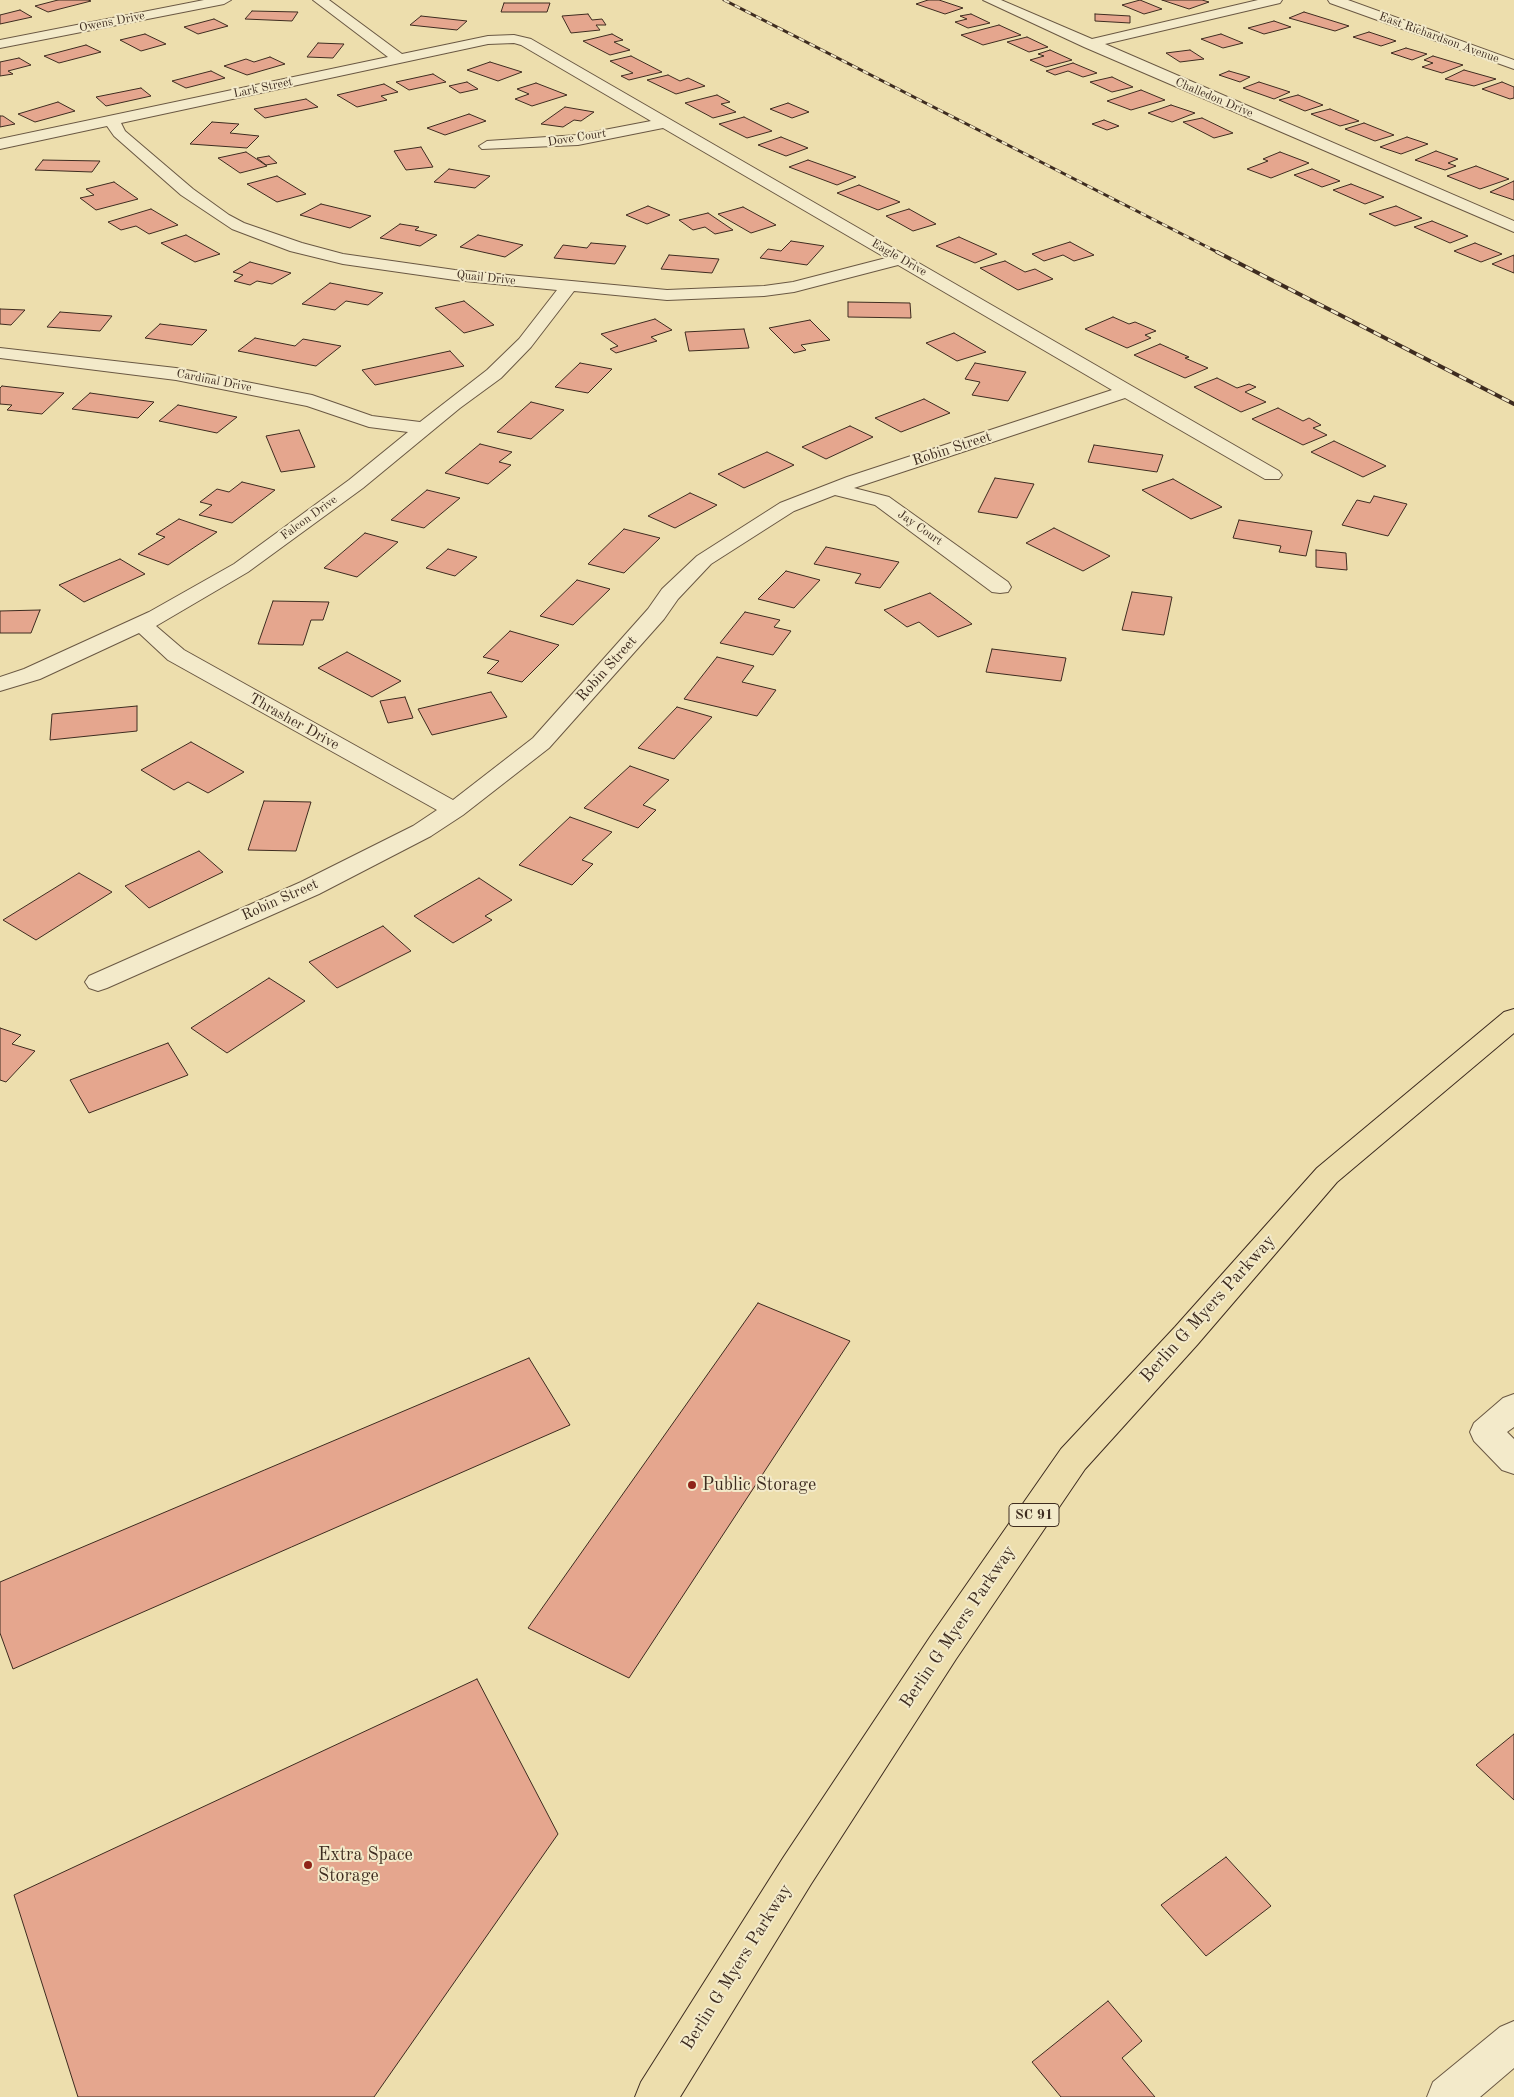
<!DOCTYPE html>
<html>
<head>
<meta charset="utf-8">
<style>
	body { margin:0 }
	canvas { display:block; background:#eddead }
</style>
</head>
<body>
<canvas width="1514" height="2097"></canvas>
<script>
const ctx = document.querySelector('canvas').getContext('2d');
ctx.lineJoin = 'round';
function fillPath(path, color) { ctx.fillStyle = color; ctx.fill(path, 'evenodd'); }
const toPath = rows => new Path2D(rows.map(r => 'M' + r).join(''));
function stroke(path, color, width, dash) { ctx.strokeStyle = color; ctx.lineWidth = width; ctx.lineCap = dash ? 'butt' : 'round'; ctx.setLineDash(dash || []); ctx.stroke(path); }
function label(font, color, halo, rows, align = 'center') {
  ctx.font = font + ' "Old Standard TT",serif'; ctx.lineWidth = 4; ctx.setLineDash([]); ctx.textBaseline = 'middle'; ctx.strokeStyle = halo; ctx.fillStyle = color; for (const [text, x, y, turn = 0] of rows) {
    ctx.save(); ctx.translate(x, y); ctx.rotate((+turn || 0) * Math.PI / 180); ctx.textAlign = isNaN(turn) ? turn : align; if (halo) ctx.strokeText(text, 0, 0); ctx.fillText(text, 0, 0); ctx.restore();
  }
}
const building = toPath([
	[58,0,88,0,91,1,48,12,35,6,58,0],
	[928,0,939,0,963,8,945,14,916,4,928,0],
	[1140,0,1162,9,1144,14,1122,5,1140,0],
	[1162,0,1202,0,1209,2,1189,9,1162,0],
	[504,3,550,3,547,12,501,12,504,3],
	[20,10,32,17,0,24,0,15,20,10],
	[252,11,298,12,292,21,245,19,252,11],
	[1304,12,1349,26,1335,31,1289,18,1304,12],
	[588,14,592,20,602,19,606,25,596,25,600,30,571,33,562,16,588,14],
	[971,14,990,23,968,28,955,22,967,19,960,16,971,14],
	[1095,14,1130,16,1130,23,1095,21,1095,14],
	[421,16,467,21,457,30,410,25,421,16],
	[214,19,228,26,198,34,184,27,214,19],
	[1274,21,1291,27,1264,34,1248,28,1274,21],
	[999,25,1021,35,983,45,961,35,999,25],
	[1369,32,1396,41,1381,46,1353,37,1369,32],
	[145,34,166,44,141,51,120,40,145,34],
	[612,34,623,40,614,42,630,50,610,55,583,41,612,34],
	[1221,34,1243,43,1223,48,1201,39,1221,34],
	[1027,37,1048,47,1029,52,1007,42,1027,37],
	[318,43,344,44,333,58,307,57,318,43],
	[86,45,101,52,59,63,44,56,86,45],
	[1406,48,1427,54,1412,60,1391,53,1406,48],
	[1050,50,1072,60,1046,67,1030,60,1044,56,1038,54,1050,50],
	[1190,50,1204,59,1180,62,1166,53,1190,50],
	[631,56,662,72,629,80,621,76,633,73,610,61,631,56],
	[1433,56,1463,65,1442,73,1422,67,1433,63,1424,60,1433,56],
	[270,57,285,64,247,75,224,66,246,59,254,62,270,57],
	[19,58,31,65,8,71,13,74,0,76,0,62,19,58],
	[490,62,522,72,498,81,467,70,490,62],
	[1073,63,1097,73,1083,77,1068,71,1055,75,1046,71,1073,63],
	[1464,70,1496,79,1474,86,1445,79,1464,70],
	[211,71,225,78,186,88,172,81,211,71],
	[1229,71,1250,77,1240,82,1219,75,1229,71],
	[433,74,446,82,409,90,396,82,433,74],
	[668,75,680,81,688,78,705,86,676,94,647,80,668,75],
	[1112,77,1133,87,1112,92,1090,82,1112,77],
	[467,82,478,89,460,93,449,86,467,82],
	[1259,82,1290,92,1274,99,1243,88,1259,82],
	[1502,82,1514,87,1514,98,1510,99,1482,89,1502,82],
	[536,83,567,95,532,106,515,99,529,94,517,89,536,83],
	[384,84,398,92,381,96,387,100,357,107,337,95,384,84],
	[141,88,151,96,106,106,96,97,141,88],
	[1141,90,1165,100,1131,110,1107,101,1141,90],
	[717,95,730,102,721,104,736,112,713,118,685,103,717,95],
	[1298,95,1323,105,1305,111,1279,100,1298,95],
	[306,99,318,107,265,118,254,109,306,99],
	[58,102,75,111,35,122,18,114,58,102],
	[788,103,809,112,792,118,770,109,788,103],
	[1171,105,1195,113,1172,122,1148,113,1171,105],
	[565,107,594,112,581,121,574,120,563,127,541,124,565,107],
	[1330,109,1359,121,1340,126,1311,114,1330,109],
	[469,114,486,121,445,135,427,128,469,114],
	[0,116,3,116,15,124,0,127,0,116],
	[744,117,772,131,747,138,719,124,744,117],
	[1202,118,1233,133,1214,138,1183,122,1202,118],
	[1104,120,1119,126,1107,130,1092,124,1104,120],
	[212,122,239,124,230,133,259,136,247,148,190,144,212,122],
	[1364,123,1394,135,1375,141,1345,129,1364,123],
	[781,137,808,148,786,156,758,145,781,137],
	[1407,137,1428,144,1401,154,1380,147,1407,137],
	[421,147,433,167,406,170,394,151,421,147],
	[1436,151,1458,159,1448,163,1456,166,1445,170,1415,160,1436,151],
	[246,152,267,166,240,173,218,158,246,152],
	[1280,152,1309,163,1271,178,1247,169,1268,161,1263,159,1280,152],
	[269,156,277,163,266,165,257,158,269,156],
	[43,160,100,161,92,172,35,170,43,160],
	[808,160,856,177,837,185,789,167,808,160],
	[1476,166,1509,179,1480,189,1447,176,1476,166],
	[449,169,490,176,475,188,434,182,449,169],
	[1312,169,1340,181,1322,187,1294,175,1312,169],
	[277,176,306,194,277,202,247,184,277,176],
	[1514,181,1514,200,1490,192,1514,181],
	[114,182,138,199,96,210,80,198,94,195,86,189,114,182],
	[1351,184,1384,197,1365,204,1333,190,1351,184],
	[859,185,900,202,878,210,837,193,859,185],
	[321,204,371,216,350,228,300,215,321,204],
	[648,206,670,215,647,224,626,215,648,206],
	[1396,206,1422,218,1395,226,1369,214,1396,206],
	[743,207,776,225,751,233,718,214,743,207],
	[151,209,178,225,149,234,136,226,121,230,108,222,151,209],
	[909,209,936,224,913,231,886,216,909,209],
	[708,213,733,230,715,234,705,227,693,230,679,220,708,213],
	[1432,221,1468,236,1450,243,1414,227,1432,221],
	[400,224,419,227,415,230,437,235,420,246,380,238,400,224],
	[186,235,220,254,195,262,161,243,186,235],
	[478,235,523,245,505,257,460,247,478,235],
	[959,237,997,254,975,263,936,246,959,237],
	[791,241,824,246,807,265,760,258,768,249,781,251,791,241],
	[1070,242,1094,255,1074,261,1063,255,1044,261,1032,254,1070,242],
	[591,243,626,246,615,264,554,258,563,245,587,248,591,243],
	[1475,243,1502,254,1481,262,1454,251,1475,243],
	[669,255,719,259,712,273,661,269,669,255],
	[1514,256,1514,273,1492,264,1514,255,1514,256],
	[1005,261,1025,272,1035,269,1053,279,1018,290,980,268,1005,261],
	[250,262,291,273,272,284,257,281,250,285,234,281,243,275,233,272,250,262],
	[330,283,383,293,368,305,346,301,335,310,302,304,330,283],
	[464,301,494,325,464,333,435,308,464,301],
	[848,302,910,303,911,318,848,317,848,302],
	[0,309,25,310,11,325,0,324,0,309],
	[60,312,112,316,100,331,47,327,60,312],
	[1113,317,1129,324,1135,322,1156,331,1145,335,1151,338,1127,348,1085,329,1113,317],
	[655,319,672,330,651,337,657,341,616,353,610,349,618,346,601,334,655,319],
	[810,320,830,340,801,345,806,350,794,353,769,328,810,320],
	[160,324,207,330,192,345,145,338,160,324],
	[744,329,749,348,689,351,685,332,744,329],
	[954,333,986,352,957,361,926,343,954,333],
	[255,338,295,346,303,339,341,346,316,366,238,351,255,338],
	[1160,344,1189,357,1185,358,1208,368,1185,378,1134,355,1160,344],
	[450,351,464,366,375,385,362,370,450,351],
	[580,363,612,369,588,393,555,387,580,363],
	[975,363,1026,372,1008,401,972,395,980,382,965,379,975,363],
	[1217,378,1237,388,1249,384,1256,387,1245,392,1266,402,1241,412,1194,387,1217,378],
	[2,386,64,393,42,414,7,410,12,405,0,404,0,388,2,386],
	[90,393,154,402,138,418,72,409,90,393],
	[924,399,950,413,901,432,875,418,924,399],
	[531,402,564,410,531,439,497,432,531,402],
	[178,405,237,417,217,433,159,421,178,405],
	[1278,408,1303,421,1309,418,1321,425,1313,428,1327,435,1303,445,1252,419,1278,408],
	[850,426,873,437,826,459,802,447,850,426],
	[299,430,315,467,281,472,266,436,299,430],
	[1334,441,1386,466,1363,477,1311,452,1334,441],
	[480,444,512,452,499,462,511,465,488,484,445,473,480,444],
	[1094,445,1163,455,1157,472,1088,462,1094,445],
	[767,452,794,465,744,488,718,474,767,452],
	[995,478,1034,484,1017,518,978,512,995,478],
	[1173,479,1222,507,1191,519,1142,490,1173,479],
	[242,482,275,490,232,523,199,515,212,505,200,502,217,489,229,492,242,482],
	[427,490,460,498,424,528,391,520,427,490],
	[690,493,717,505,675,528,648,516,690,493],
	[1374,496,1407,504,1388,536,1342,525,1357,500,1370,503,1374,496],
	[179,519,217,532,168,565,138,554,165,537,156,534,179,519],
	[1239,520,1312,531,1306,556,1279,552,1281,546,1233,538,1239,520],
	[1054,528,1110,556,1083,571,1026,543,1054,528],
	[624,529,660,538,624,573,588,564,624,529],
	[365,533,398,542,357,577,324,568,365,533],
	[826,547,899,562,880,588,855,583,861,574,814,564,826,547],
	[448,549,477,557,455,576,426,568,448,549],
	[1316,550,1346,553,1347,570,1316,567,1316,550],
	[120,559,145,574,84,602,59,585,120,559],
	[786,571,820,580,794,608,758,599,786,571],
	[577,580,610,589,573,625,540,616,577,580],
	[1132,592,1172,597,1164,635,1122,630,1132,592],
	[930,593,972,624,938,637,919,622,907,627,884,610,930,593],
	[273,601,329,602,323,620,311,620,303,645,258,644,273,601],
	[40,610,31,633,0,633,0,611,40,610],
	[745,612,780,620,774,627,791,631,773,655,720,643,745,612],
	[510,631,559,645,522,682,487,673,499,661,483,657,510,631],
	[992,649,1066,658,1061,681,986,672,992,649],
	[347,652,401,681,372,697,318,668,347,652],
	[717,657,754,666,742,682,776,690,757,716,684,699,717,657],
	[491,692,507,717,432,735,418,709,491,692],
	[405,697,413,718,388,723,380,701,405,697],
	[137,706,137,731,50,740,52,714,137,706],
	[677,707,712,717,674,759,638,748,677,707],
	[191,742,244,772,208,793,188,782,174,790,141,770,191,742],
	[630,766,669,780,643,805,656,810,638,828,584,808,630,766],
	[264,801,311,802,296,851,248,850,264,801],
	[570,817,612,832,582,860,593,864,572,885,519,865,570,817],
	[199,851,223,872,149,908,125,886,199,851],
	[79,873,112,892,36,940,3,920,79,873],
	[479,878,512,900,485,916,492,920,453,943,414,916,479,878],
	[383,926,411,951,337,988,309,962,383,926],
	[269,978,305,1001,227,1053,191,1028,269,978],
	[0,1028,21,1035,12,1044,35,1051,6,1082,0,1080,0,1028],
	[168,1043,188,1075,89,1113,70,1080,168,1043],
	[758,1303,850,1341,629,1678,528,1628,758,1303],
	[529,1358,570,1425,13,1669,0,1633,0,1582,529,1358],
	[477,1679,558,1834,374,2097,78,2097,14,1895,477,1679],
	[1514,1734,1514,1800,1476,1765,1514,1734],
	[1226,1857,1271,1906,1206,1956,1161,1905,1226,1857],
	[1108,2001,1142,2041,1122,2058,1155,2097,1061,2097,1032,2062,1108,2001]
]);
const minor = toPath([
	[204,0,231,0,224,4,0,48,0,40,204,0],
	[313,0,329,0,402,54,488,36,514,35,531,39,1279,471,1282,475,1279,479,1265,479,1125,398,854,488,889,497,1008,582,1011,587,1008,592,1000,593,992,592,875,505,835,495,794,511,711,564,678,599,664,619,549,748,463,815,431,836,319,894,107,988,98,991,89,988,85,982,89,976,301,882,413,826,437,810,168,660,139,633,40,679,0,691,0,677,24,669,149,612,234,564,349,480,408,432,369,427,307,406,176,380,0,358,0,348,176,368,312,395,372,416,420,422,487,370,519,339,557,290,455,280,343,264,290,251,232,229,181,195,114,136,107,126,0,149,0,139,388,57,313,0],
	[514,43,521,45,651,121,578,135,487,141,479,146,482,149,578,145,663,128,886,258,793,282,764,286,667,290,455,270,343,254,302,243,244,223,229,215,193,189,125,131,121,123,488,44,514,43],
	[898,265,1112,390,847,477,780,503,697,556,662,589,648,609,533,738,453,800,184,650,156,626,248,572,363,488,460,408,501,378,531,347,574,291,667,300,764,296,794,292,898,265],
	[983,0,1001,0,1092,39,1258,0,1282,0,1280,3,1105,44,1514,221,1514,232,1084,47,983,0],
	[1328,0,1348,0,1514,60,1514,69,1330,3,1328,0],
	[1514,1394,1514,1427,1507,1432,1514,1439,1514,1474,1502,1470,1474,1441,1470,1432,1474,1423,1503,1398,1514,1394],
	[1514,2021,1514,2068,1480,2097,1427,2097,1433,2082,1500,2027,1514,2021]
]);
const major = toPath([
	[1514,1009,1514,1033,1337,1182,1197,1345,1085,1469,956,1659,811,1884,680,2097,635,2097,641,2082,783,1858,930,1637,1061,1449,1175,1327,1317,1168,1504,1012,1514,1009]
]);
const railFar1 = toPath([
	[724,0,1219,253]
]);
const rail = toPath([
	[1217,252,1514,404]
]);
const markers = [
	[692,1485,5,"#8f2418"],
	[308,1865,5,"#8f2418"]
];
const farStreetnames = [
	["Owens Drive",112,22,-11],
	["East Richardson Avenue",1439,38,20],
	["Lark Street",263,88,-12],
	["Challedon Drive",1214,98,23],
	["Dove Court",577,138,-9],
	["Eagle Drive",899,258,30],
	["Quail Drive",486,278,6],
	["Cardinal Drive",214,381,11],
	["Falcon Drive",309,518,-36],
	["Jay Court",920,528,35]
];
const shields = [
	[1034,1515,50]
];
const shieldNames = [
	["SC 91",1034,1515]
];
const streetNames = [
	["Robin Street",952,449,-18],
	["Robin Street",607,669,-48],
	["Thrasher Drive",294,722,29],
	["Robin Street",280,900,-24]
];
const nearStreetnames = [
	["Berlin G Myers Parkway",1208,1309,-48],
	["Berlin G Myers Parkway",958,1627,-56],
	["Berlin G Myers Parkway",737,1967,-58]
];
const nearPoinames = [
	["Public Storage",702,1485],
	["Extra Space",318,1855],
	["Storage",318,1876]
];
fillPath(building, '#e5a68e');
stroke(building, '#3e2c20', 1);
stroke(minor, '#6a5843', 2);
stroke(major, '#3e2c20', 2);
fillPath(minor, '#f3eaca');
fillPath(major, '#eddead');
stroke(railFar1, '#3e2c20', 3);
stroke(rail, '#3e2c20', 4);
stroke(railFar1, '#f3eaca', 2, [6]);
stroke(rail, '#f3eaca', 2.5, [8]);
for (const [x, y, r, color] of markers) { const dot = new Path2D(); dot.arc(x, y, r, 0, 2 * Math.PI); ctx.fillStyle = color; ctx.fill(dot); stroke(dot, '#f3eaca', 2); }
label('12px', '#3e2c20', '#f3eaca', farStreetnames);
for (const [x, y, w] of shields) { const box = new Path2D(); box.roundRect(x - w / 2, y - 11.5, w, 23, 4); ctx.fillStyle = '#f3eaca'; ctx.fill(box); stroke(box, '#3e2c20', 1); }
label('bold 14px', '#3e2c20', null, shieldNames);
label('15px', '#3e2c20', '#f3eaca', streetNames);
label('18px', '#3e2c20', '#f3eaca', nearStreetnames);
label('18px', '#3e2c20', '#f3eaca', nearPoinames, 'left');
</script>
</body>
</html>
